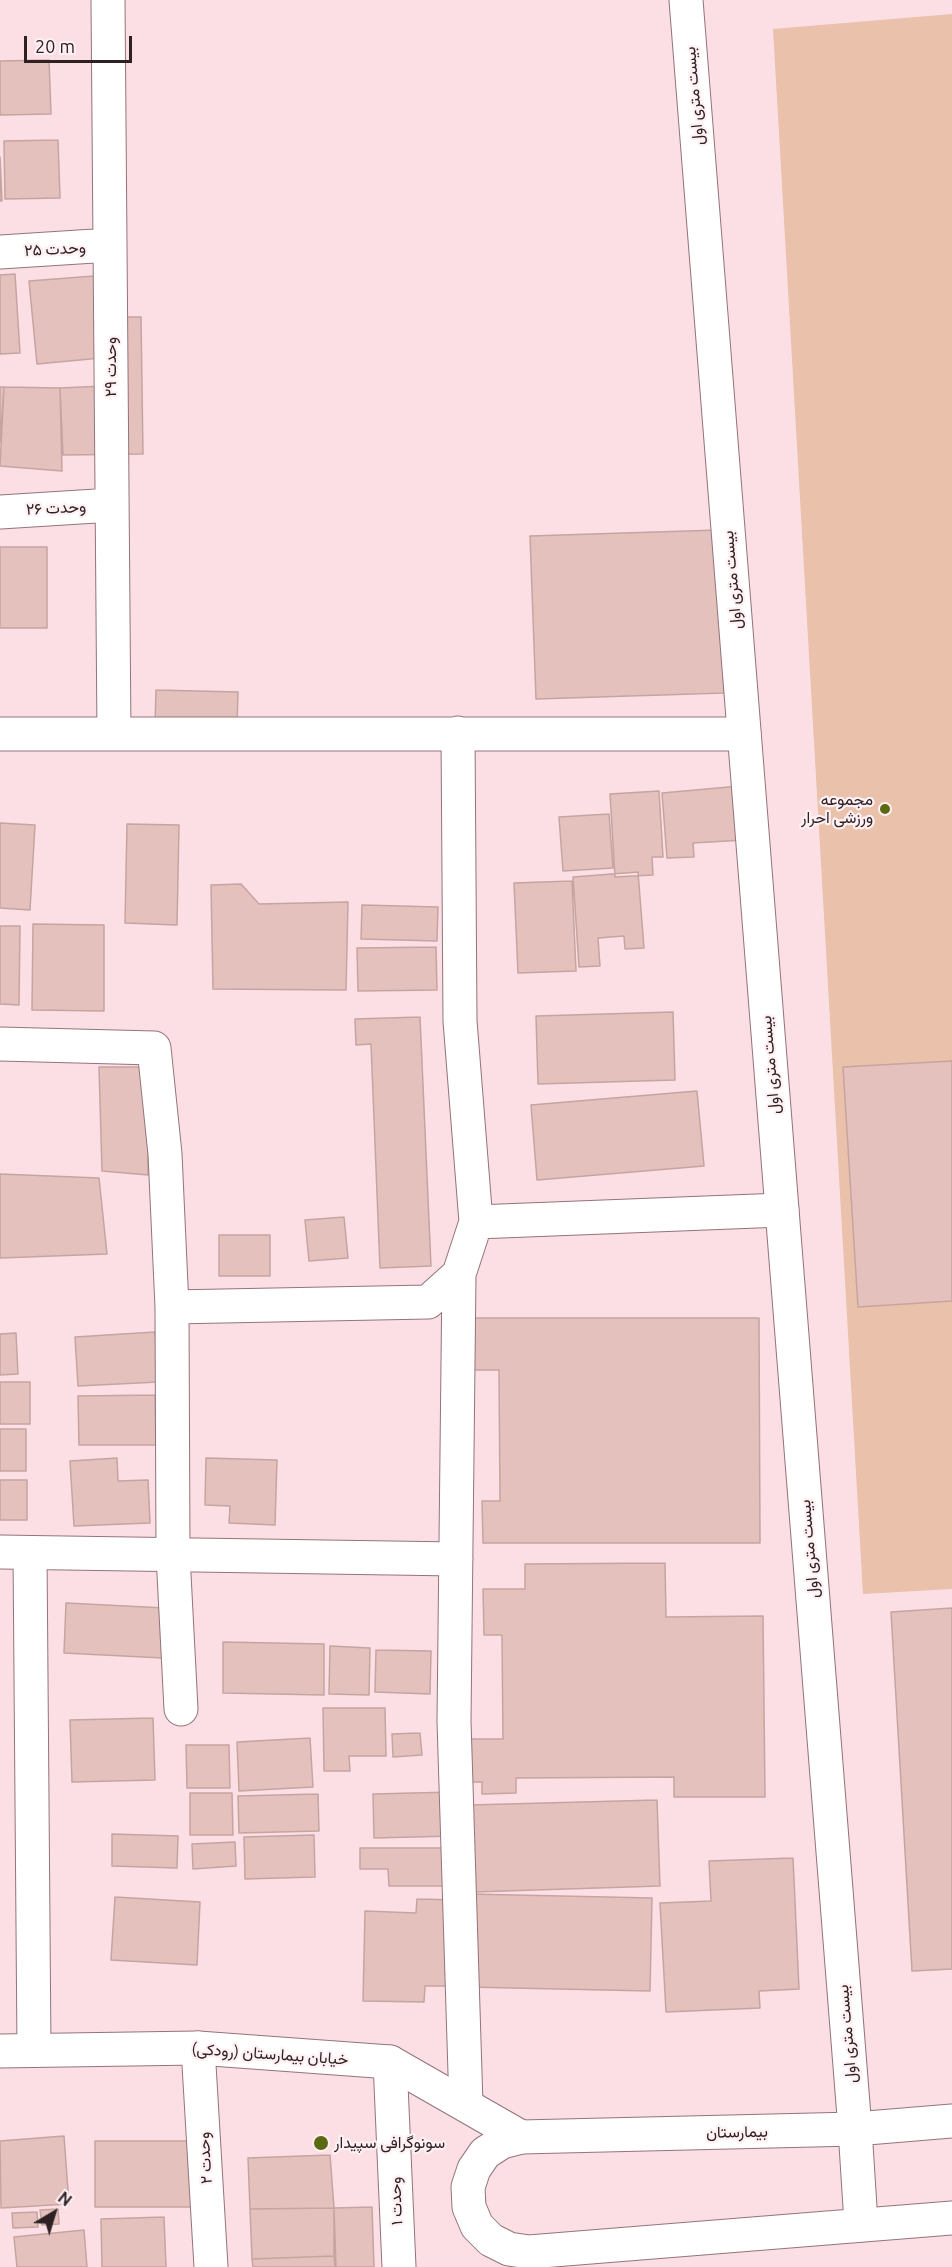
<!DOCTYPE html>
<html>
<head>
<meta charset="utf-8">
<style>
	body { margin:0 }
	#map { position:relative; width:952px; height:2267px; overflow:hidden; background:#fbdfe5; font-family:Ubuntu,sans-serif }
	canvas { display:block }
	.north { position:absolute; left:24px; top:2183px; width:60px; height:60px; -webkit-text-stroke:4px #fff0f3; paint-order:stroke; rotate:38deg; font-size:16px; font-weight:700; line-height:24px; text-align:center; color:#2e2124 }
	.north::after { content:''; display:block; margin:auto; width:21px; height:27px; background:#2e2124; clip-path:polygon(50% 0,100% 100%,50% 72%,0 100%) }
	.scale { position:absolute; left:24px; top:36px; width:108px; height:27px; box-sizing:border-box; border:3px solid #2e2124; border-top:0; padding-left:8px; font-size:18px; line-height:21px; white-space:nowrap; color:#2e2124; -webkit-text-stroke:4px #fff0f3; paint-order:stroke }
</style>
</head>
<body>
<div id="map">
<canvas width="952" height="2267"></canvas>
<div class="north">N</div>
<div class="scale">20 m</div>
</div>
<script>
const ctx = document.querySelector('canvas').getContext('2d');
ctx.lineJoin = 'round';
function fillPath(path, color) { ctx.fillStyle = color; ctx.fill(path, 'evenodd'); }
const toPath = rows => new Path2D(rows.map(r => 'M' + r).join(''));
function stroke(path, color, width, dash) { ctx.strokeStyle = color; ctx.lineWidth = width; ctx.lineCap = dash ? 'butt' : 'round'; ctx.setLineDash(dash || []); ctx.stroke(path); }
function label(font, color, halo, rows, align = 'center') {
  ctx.font = font + ' Ubuntu,Vazirmatn,sans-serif'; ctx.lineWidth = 4.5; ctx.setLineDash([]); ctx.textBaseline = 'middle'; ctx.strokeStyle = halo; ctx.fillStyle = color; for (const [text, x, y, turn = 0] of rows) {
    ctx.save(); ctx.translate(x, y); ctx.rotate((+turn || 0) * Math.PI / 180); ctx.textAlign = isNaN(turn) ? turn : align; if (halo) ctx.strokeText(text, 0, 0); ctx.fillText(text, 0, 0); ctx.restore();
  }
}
const green = toPath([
	[952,14,952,1589,863,1594,773,29]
]);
const building = toPath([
	[49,60,51,114,0,115,0,61,49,60],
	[58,140,60,198,5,199,4,141,58,140],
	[0,157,2,201,0,201,0,157],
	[15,274,20,353,0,354,0,275,15,274],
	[94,276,101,358,37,364,29,281,94,276],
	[118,317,141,317,143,454,63,455,60,388,104,386,118,317],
	[0,387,4,387,0,442,0,387],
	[4,387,60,388,62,471,0,466,4,387],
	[718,530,724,693,536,699,530,536,718,530],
	[0,547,47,547,47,628,0,628,0,547],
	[156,690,238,692,237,726,155,725,156,690],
	[740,786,744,840,693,843,694,857,667,858,662,793,740,786],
	[659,791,663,857,652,857,653,875,615,877,610,794,659,791],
	[609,814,613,868,563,871,559,817,609,814],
	[0,823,35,825,30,910,0,908,0,823],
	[127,824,179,825,177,925,125,923,127,824],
	[638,872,644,948,625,949,624,936,598,938,600,966,579,967,573,877,638,872],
	[572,881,576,971,518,973,514,883,572,881],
	[241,884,259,904,348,902,346,990,213,989,211,885,241,884],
	[362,905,438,907,437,941,361,939,362,905],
	[33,924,104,925,104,1011,32,1010,33,924],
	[0,926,20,926,19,1005,0,1004,0,926],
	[436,947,437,990,358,991,357,948,436,947],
	[673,1012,675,1080,538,1084,536,1016,673,1012],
	[420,1017,431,1266,380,1268,371,1044,356,1045,355,1019,420,1017],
	[952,1061,952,1301,858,1307,843,1067,952,1061],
	[99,1067,147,1067,148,1175,102,1171,99,1067],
	[697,1091,704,1166,537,1180,531,1105,697,1091],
	[0,1174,99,1178,107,1254,0,1258,0,1174],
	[344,1217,348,1258,309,1261,305,1220,344,1217],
	[219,1235,270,1235,270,1276,219,1276,219,1235],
	[469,1318,759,1318,760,1543,483,1543,482,1501,500,1501,499,1370,469,1370,469,1318],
	[155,1332,158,1382,78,1386,75,1337,155,1332],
	[16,1333,18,1374,0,1375,0,1334,16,1333],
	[0,1382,30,1382,30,1424,0,1424,0,1382],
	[155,1395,156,1445,79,1445,78,1396,155,1395],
	[0,1429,26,1429,26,1471,0,1471,0,1429],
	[117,1458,118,1481,148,1480,150,1523,74,1526,70,1461,117,1458],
	[206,1458,277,1460,275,1525,229,1523,230,1506,205,1505,206,1458],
	[0,1480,27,1480,27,1520,0,1520,0,1480],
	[665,1563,666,1617,763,1616,765,1797,674,1797,674,1777,516,1778,516,1793,482,1794,482,1782,467,1782,466,1739,503,1739,502,1635,484,1635,483,1589,525,1589,525,1564,665,1563],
	[66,1603,165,1608,163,1658,64,1653,66,1603],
	[952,1608,952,1969,912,1971,891,1612,952,1608],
	[223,1642,324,1644,324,1695,223,1693,223,1642],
	[330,1646,370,1648,369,1695,329,1694,330,1646],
	[376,1650,431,1651,430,1694,375,1692,376,1650],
	[323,1708,385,1708,386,1756,349,1756,350,1771,324,1771,323,1708],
	[153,1718,155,1780,72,1782,70,1720,153,1718],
	[420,1733,422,1755,393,1757,392,1734,420,1733],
	[310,1738,313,1787,239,1791,237,1742,310,1738],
	[186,1745,229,1745,230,1788,187,1788,186,1745],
	[454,1792,455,1836,374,1838,373,1794,454,1792],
	[190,1793,232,1793,233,1835,190,1835,190,1793],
	[318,1794,319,1831,239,1833,238,1796,318,1794],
	[657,1800,660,1886,473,1892,470,1805,657,1800],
	[112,1834,178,1836,177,1868,112,1866,112,1834],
	[314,1835,315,1877,245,1879,244,1837,314,1835],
	[235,1842,236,1866,193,1869,192,1844,235,1842],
	[360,1848,450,1848,450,1886,389,1886,388,1869,360,1869,360,1848],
	[793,1858,799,1989,759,1991,760,2008,666,2012,660,1903,711,1901,709,1861,793,1858],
	[469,1894,652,1898,650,1991,467,1987,469,1894],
	[115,1897,200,1902,197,1965,111,1960,115,1897],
	[417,1899,458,1900,456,1986,425,1986,424,2002,363,2001,365,1911,416,1913,417,1899],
	[64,2136,69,2204,1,2208,0,2141,64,2136],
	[95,2141,191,2141,191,2207,95,2207,95,2141],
	[330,2155,334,2208,250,2209,248,2158,330,2155],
	[372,2207,374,2267,336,2267,334,2208,372,2207],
	[334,2208,334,2256,252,2259,250,2209,334,2208],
	[58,2209,59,2224,42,2225,40,2210,58,2209],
	[37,2212,38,2227,13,2228,12,2213,37,2212],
	[164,2217,166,2267,102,2267,101,2219,164,2217],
	[84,2230,87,2267,17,2267,14,2237,84,2230],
	[334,2256,335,2267,253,2267,252,2259,334,2256]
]);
const minor = toPath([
	[108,0,114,734],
	[0,252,110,245],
	[0,512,112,505],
	[0,734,744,734],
	[0,1044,154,1048,165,1154,172,1307,428,1302,459,1274,476,1222,460,1021,458,733],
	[476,1222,782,1210],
	[459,1274,454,1721,466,2105],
	[172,1307,173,1555,181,1709],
	[0,1552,456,1559],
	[30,1553,34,2050],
	[198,2048,211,2267],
	[390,2062,399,2267]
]);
const tertiary = toPath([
	[686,0,855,2129],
	[0,2051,198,2048,390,2062,521,2137]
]);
const secondary = toPath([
	[952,2121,855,2129,521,2137,502,2142,485,2153,474,2169,468,2187,469,2207,477,2226,491,2240,509,2249,529,2252,952,2218],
	[855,2129,861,2223]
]);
const markers = [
	[885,809,6,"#5b6912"],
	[321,2143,8,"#5b6912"]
];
const streetNames = [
	["بیست متری اول",694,96,-95],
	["وحدت ۲۵",55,249,-3],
	["وحدت ۲۹",111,367,-90],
	["وحدت ۲۶",56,508,-3],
	["بیست متری اول",732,580,-95],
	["بیست متری اول",770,1065,-95],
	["بیست متری اول",809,1549,-95],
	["بیست متری اول",847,2034,-95],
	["خیابان بیمارستان (رودکی)",270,2054,4],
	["بیمارستان",737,2132,-1],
	["وحدت ۲",205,2158,-93],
	["وحدت ۱",396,2201,-92]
];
const poiNames = [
	["مجموعه",873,800],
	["ورزشی احرار",873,818],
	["سونوگرافی سپیدار",334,2143,"left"]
];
fillPath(green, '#eac1ab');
fillPath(building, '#e4c1bd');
stroke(building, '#c6a4a0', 1.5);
stroke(minor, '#93747b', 35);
stroke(tertiary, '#93747b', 35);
stroke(secondary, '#93747b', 35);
stroke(minor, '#fff', 33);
stroke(tertiary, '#fff', 33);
stroke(secondary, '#fff', 33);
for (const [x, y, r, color] of markers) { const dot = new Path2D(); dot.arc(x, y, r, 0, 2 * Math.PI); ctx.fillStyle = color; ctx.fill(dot); stroke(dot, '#fff0f3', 2); }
label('16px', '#2e2124', '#fff0f3', streetNames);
label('16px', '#2e2124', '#fff0f3', poiNames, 'right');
</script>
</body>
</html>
